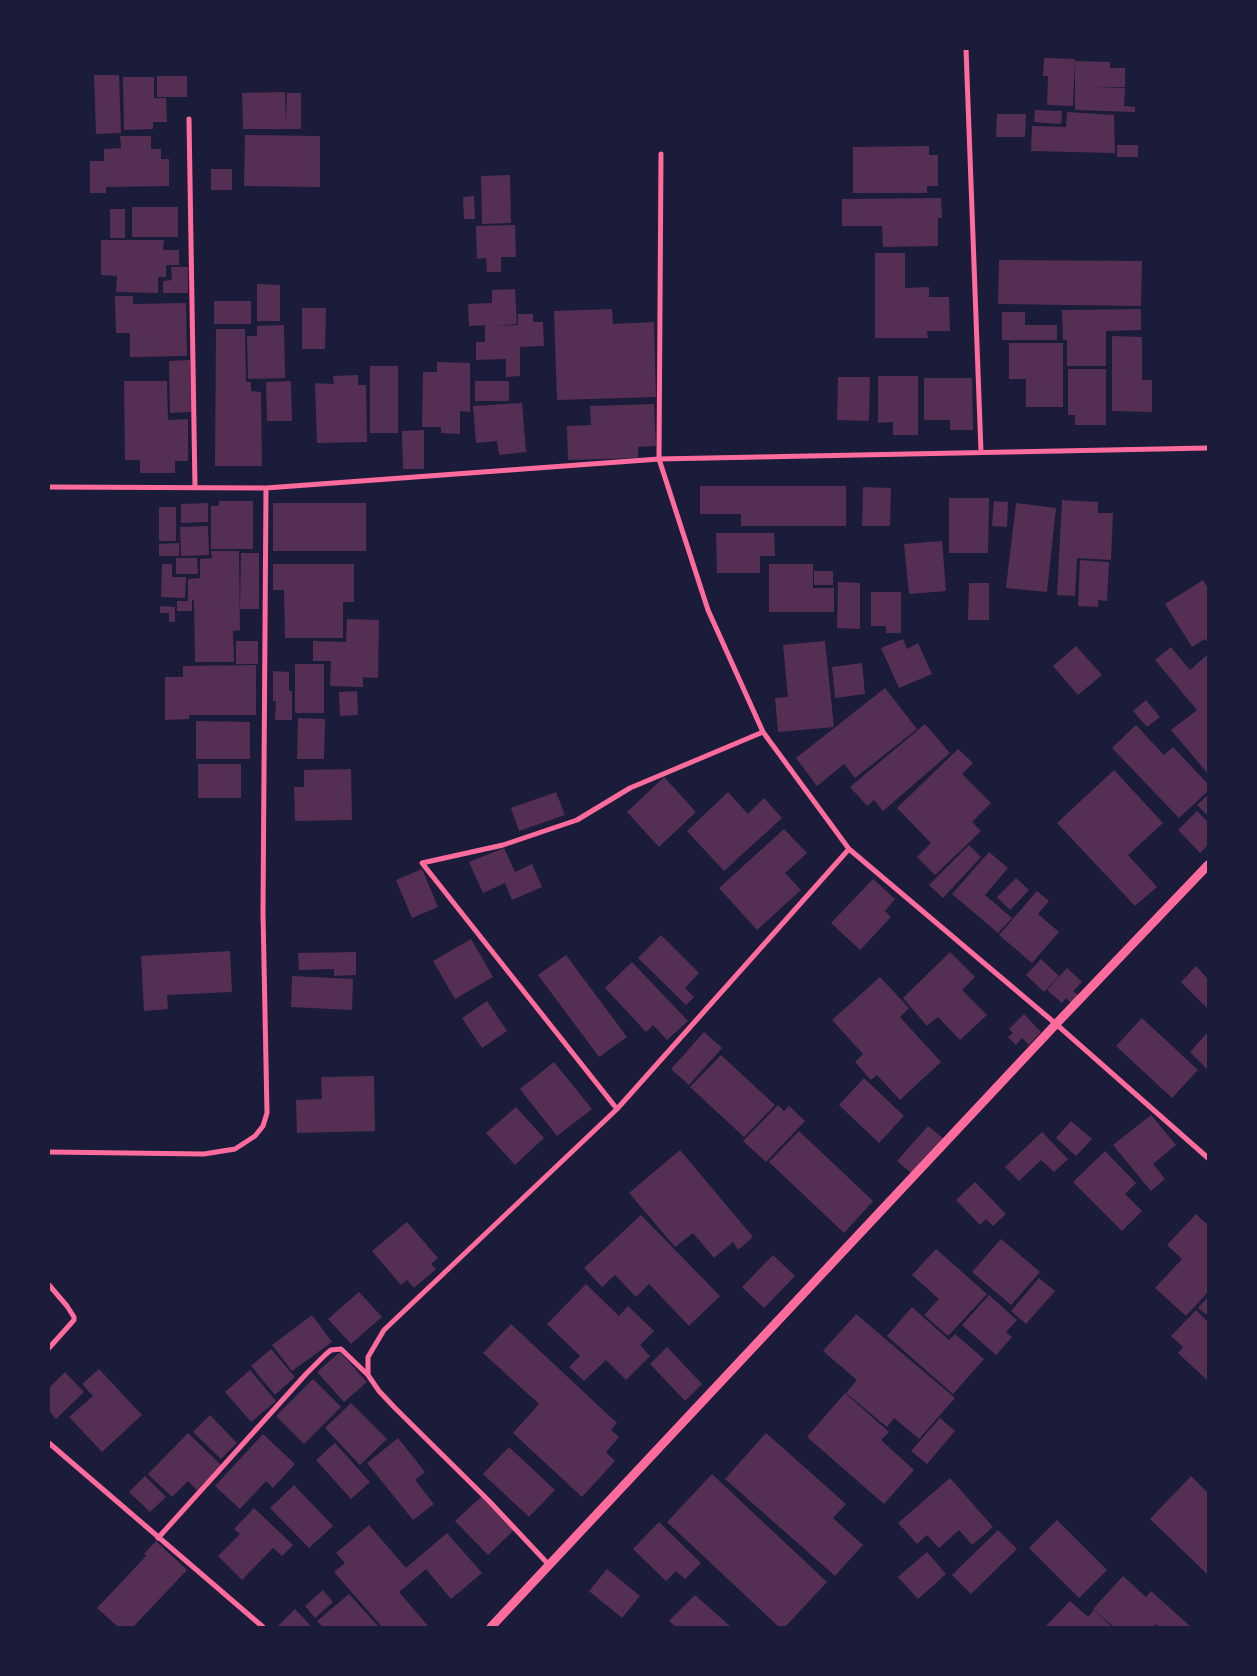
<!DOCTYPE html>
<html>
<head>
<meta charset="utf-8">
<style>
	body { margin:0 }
	#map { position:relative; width:1257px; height:1676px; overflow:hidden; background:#1b1b3a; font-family:Lato,sans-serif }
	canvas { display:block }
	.frame { position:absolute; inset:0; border:50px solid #1b1b3a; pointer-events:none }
</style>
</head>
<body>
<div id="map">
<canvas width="1257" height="1676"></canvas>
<div class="frame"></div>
</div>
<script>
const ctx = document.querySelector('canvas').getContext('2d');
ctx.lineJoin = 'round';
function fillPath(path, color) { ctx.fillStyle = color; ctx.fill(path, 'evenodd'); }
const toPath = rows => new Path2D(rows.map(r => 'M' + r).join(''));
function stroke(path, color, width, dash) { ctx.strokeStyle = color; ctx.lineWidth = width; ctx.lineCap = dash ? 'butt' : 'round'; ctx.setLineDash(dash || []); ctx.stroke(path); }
const building = toPath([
	[1044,58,1075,59,1073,106,1047,105,1048,76,1043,76],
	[1075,61,1110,62,1110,68,1125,68,1125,87,1095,87,1125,88,1124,106,1135,107,1135,112,1075,110],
	[94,75,119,75,121,133,96,134],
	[157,76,187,76,187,97,157,97],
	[123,77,154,77,154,98,166,98,167,122,153,122,153,129,124,130],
	[285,92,286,124,287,93,301,93,301,129,243,129,242,93],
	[1035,110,1062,111,1061,124,1034,122],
	[1067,112,1114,115,1115,153,1031,151,1032,126,1066,127],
	[997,114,1026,114,1025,137,996,137],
	[245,135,320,136,320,187,244,186],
	[120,136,151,136,151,149,161,149,161,159,169,159,169,186,106,187,106,193,90,193,90,161,104,161,104,149,121,148],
	[1117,145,1138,145,1138,157,1117,157],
	[929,146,929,155,938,155,938,186,927,186,927,193,853,193,853,147],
	[211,169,232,169,232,190,211,190],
	[510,175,511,223,482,224,481,176],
	[474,196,475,219,464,219,463,197],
	[941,198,942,218,938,218,938,246,883,247,882,226,842,226,842,199],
	[132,207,178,207,178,237,132,237],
	[110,209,125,209,125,238,110,238],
	[515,225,516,257,501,257,501,272,487,272,486,258,477,259,476,226],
	[101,240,164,240,163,250,179,250,179,265,166,265,166,277,158,277,158,293,116,292,117,276,101,275],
	[875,253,905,253,905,288,929,287,929,297,949,297,950,331,927,331,928,338,875,338],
	[999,260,1142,261,1141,306,998,304],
	[171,267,188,267,188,293,163,293,163,281,172,280],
	[257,284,280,285,280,321,257,321],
	[515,289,517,324,495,326,518,325,518,314,533,314,533,322,543,322,544,346,520,347,520,376,506,377,506,359,476,360,476,342,485,342,485,325,469,326,468,304,492,303,492,290],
	[115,296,133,296,133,304,186,303,187,356,130,357,130,333,116,333],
	[214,301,251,301,251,324,214,324],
	[302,308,326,308,325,349,302,349],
	[612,309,613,324,654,322,656,397,557,400,554,311],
	[1141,309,1141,330,1106,331,1106,366,1067,366,1067,340,1063,340,1062,310],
	[1002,312,1025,312,1025,325,1057,325,1057,340,1002,340],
	[284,325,285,378,248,379,247,336,257,336,257,326],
	[216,329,245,329,246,382,251,382,251,391,261,392,262,466,215,466],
	[1112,336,1142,337,1142,380,1152,380,1152,412,1112,411],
	[1009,343,1063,343,1063,407,1026,407,1026,379,1009,379],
	[190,360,191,412,170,413,169,361],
	[437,362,470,363,470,412,460,411,460,434,441,433,441,427,422,427,423,372,437,372],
	[370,366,398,366,398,433,370,433],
	[1068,369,1106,369,1106,425,1075,425,1075,415,1068,415],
	[358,375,358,385,366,385,367,442,317,443,315,383,334,384,333,376],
	[878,376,918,376,918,435,893,435,893,422,878,423],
	[838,377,870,377,869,421,837,420],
	[924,378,972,378,973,430,950,430,950,420,924,420],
	[124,381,167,381,168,420,188,419,188,461,175,461,175,473,140,473,140,460,125,460],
	[291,381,292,421,267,421,266,382],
	[475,381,509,381,509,401,475,401],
	[522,403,526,452,499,455,497,441,476,443,473,406],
	[654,404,656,446,638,447,638,458,568,460,567,426,591,425,590,406],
	[424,430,424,469,403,469,402,431],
	[700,486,846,486,846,526,741,526,741,514,700,514],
	[863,487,891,488,890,526,862,526],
	[949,498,989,498,988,553,949,553],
	[1062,500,1098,502,1098,513,1113,513,1111,560,1077,558,1075,596,1057,595],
	[219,501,253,501,253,549,211,549,211,506,219,506],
	[994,501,1008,502,1007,527,992,526],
	[208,503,208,522,181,523,181,504],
	[273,503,366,503,366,551,273,551],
	[1016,503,1056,508,1047,592,1006,588],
	[159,507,176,507,176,541,159,541],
	[208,526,209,555,181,556,180,527],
	[716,533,774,533,775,556,760,556,760,573,717,573],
	[942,541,946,591,909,594,904,544],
	[179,543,179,556,159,556,159,544],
	[211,551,239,551,240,630,233,631,234,662,195,662,194,600,192,600,192,611,177,611,177,601,188,601,188,579,200,578,200,559,212,558],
	[241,553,259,553,259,609,240,609],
	[176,558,197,558,198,574,176,574],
	[1080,560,1109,562,1107,601,1098,600,1098,607,1078,606],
	[162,564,172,564,172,577,186,577,185,598,161,597],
	[273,564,354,564,354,602,343,602,343,638,285,638,284,590,273,590],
	[769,564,813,564,813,588,834,588,834,612,769,612],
	[814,571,833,571,833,585,814,585],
	[1203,580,1208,588,1208,643,1205,639,1192,647,1165,604],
	[838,582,860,583,860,629,837,628],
	[969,583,989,583,989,620,968,620],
	[871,592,901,592,901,633,886,633,886,626,871,626],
	[160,606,175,607,175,622,169,622,169,613,160,613],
	[347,619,379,620,378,678,363,677,363,687,330,686,331,661,313,661,313,641,346,642],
	[903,639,907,649,918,643,932,674,899,688,881,648],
	[236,641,258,641,258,664,236,664],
	[825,641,834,727,778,732,775,698,788,697,783,645],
	[1076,646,1102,675,1078,695,1053,666],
	[1171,647,1190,670,1208,654,1208,774,1171,730,1197,710,1155,660],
	[862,663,865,694,835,698,832,667],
	[295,664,324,664,324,713,295,713],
	[256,665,256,715,189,715,189,719,165,720,165,677,183,677,183,666],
	[273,671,289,672,289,691,292,691,292,720,275,720,276,701,273,701],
	[885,688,917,729,855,778,844,764,817,786,796,758],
	[357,691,358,715,340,716,339,692],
	[1146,700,1160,717,1147,727,1133,711],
	[298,718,325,719,324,759,297,759],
	[196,721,250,722,250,759,196,759],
	[925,724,950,753,883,811,874,800,867,806,850,787],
	[1136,725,1164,755,1173,747,1208,784,1208,791,1179,818,1112,748],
	[958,749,973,763,962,774,991,803,972,822,981,831,935,875,917,857,931,843,897,808],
	[198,764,241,764,241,798,198,798],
	[351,769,352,820,295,821,294,787,304,787,304,770],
	[1114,770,1163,823,1128,855,1157,887,1135,906,1057,823],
	[664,777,696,812,659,847,627,812],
	[556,792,565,815,519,831,511,808],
	[728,792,748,814,764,798,782,818,724,871,687,831],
	[1208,795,1208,816,1197,805],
	[1197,811,1208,822,1208,845,1200,853,1178,830],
	[784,829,807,853,785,873,801,890,757,930,719,888],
	[969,845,981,857,943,898,929,885],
	[504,848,515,872,532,864,542,887,512,900,505,883,483,893,469,862],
	[989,852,1008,868,985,895,1012,918,998,933,952,894],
	[422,869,438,907,412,918,396,880],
	[1016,878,1029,890,1010,910,997,897],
	[873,879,895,899,885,911,891,917,860,950,831,923],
	[1037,891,1049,901,1038,914,1059,932,1032,963,999,935],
	[661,935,699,973,685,988,694,997,686,1005,638,958],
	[471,939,493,977,455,999,433,961],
	[230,951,232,992,167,995,168,1009,144,1011,141,956],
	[356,952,356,975,334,976,334,969,299,970,298,953],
	[950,952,975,977,962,990,987,1015,960,1040,938,1017,927,1026,903,998],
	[566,955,627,1037,599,1057,538,975],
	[1041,959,1059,976,1044,992,1026,975],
	[632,962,688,1021,667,1040,653,1025,646,1032,605,988],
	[1196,966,1208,979,1208,1009,1181,982],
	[1067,968,1082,982,1073,991,1078,995,1071,1003,1066,998,1062,1003,1047,990],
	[292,976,353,979,352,1010,291,1007],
	[880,977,909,1008,900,1017,941,1062,900,1100,877,1075,871,1080,855,1062,863,1054,832,1020],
	[487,1001,507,1031,482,1048,462,1018],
	[1024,1014,1041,1032,1029,1045,1022,1038,1016,1045,1008,1037,1013,1033,1009,1029],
	[1142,1018,1198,1070,1172,1098,1116,1046],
	[704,1032,722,1048,689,1085,671,1069],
	[1208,1032,1208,1070,1190,1052],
	[721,1055,775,1105,744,1137,690,1087],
	[554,1062,592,1109,557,1136,520,1089],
	[374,1076,375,1131,297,1133,296,1100,322,1099,321,1077],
	[864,1078,904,1116,879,1143,839,1105],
	[778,1105,784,1111,789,1106,805,1121,766,1162,743,1141],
	[516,1107,544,1138,515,1165,486,1133],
	[1151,1115,1176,1145,1153,1164,1165,1179,1151,1191,1113,1145],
	[1071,1121,1092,1139,1076,1156,1056,1138],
	[928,1126,943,1138,911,1173,897,1161],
	[799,1131,873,1201,844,1233,769,1162],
	[1042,1132,1068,1159,1054,1172,1041,1160,1019,1181,1005,1167],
	[680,1150,753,1237,738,1250,733,1242,714,1258,693,1233,675,1247,629,1193],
	[1105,1151,1136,1183,1125,1194,1142,1211,1122,1231,1073,1182],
	[975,1182,1006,1214,993,1226,986,1219,980,1225,956,1200],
	[1196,1214,1208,1225,1208,1292,1186,1316,1155,1288,1182,1259,1167,1245],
	[641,1215,720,1296,689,1326,649,1284,636,1297,615,1275,602,1287,584,1268],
	[407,1222,438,1258,431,1264,436,1269,414,1288,407,1280,401,1285,372,1251],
	[1001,1239,1040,1272,1011,1305,972,1272],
	[936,1249,987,1294,948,1336,924,1315,939,1299,912,1275],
	[773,1255,795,1276,764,1308,742,1287],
	[1039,1278,1055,1291,1026,1324,1011,1311],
	[586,1284,619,1316,628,1306,654,1331,640,1345,650,1356,626,1380,606,1360,584,1381,569,1367,580,1356,547,1324],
	[359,1292,382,1317,351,1344,328,1319],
	[989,1295,1017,1320,1006,1332,1012,1337,996,1355,962,1325],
	[1208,1297,1208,1316,1198,1308],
	[912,1307,949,1340,955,1334,984,1359,953,1394,887,1336],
	[1196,1310,1208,1322,1208,1381,1178,1353,1183,1347,1171,1336],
	[856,1314,955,1398,919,1439,894,1418,887,1427,846,1393,857,1380,823,1351],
	[312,1315,332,1342,292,1371,272,1345],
	[511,1324,617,1423,611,1430,619,1437,606,1452,615,1461,582,1497,513,1433,539,1404,483,1353],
	[667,1347,702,1384,685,1401,650,1364],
	[271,1349,295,1377,275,1395,251,1366],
	[340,1352,367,1382,344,1402,317,1372],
	[99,1369,142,1415,102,1452,69,1417,93,1396,82,1384],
	[250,1370,276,1401,251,1422,225,1392],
	[65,1372,84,1392,56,1419,49,1411,49,1388],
	[313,1379,341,1407,304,1444,276,1416],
	[845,1393,889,1432,881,1440,914,1470,884,1504,807,1437],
	[351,1403,387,1439,360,1465,325,1428],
	[210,1415,237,1443,221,1459,193,1432],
	[940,1418,955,1431,927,1464,911,1451],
	[188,1433,221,1465,197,1490,188,1481,172,1497,148,1474],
	[766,1433,846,1504,833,1518,863,1545,835,1576,725,1479],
	[263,1434,295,1464,273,1488,266,1481,240,1509,215,1486],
	[398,1438,425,1472,415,1480,434,1504,413,1520,367,1463],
	[335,1443,370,1482,351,1499,316,1460],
	[509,1447,555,1490,529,1517,483,1474],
	[712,1474,827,1582,785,1627,779,1627,667,1522],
	[145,1476,166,1497,150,1512,129,1492],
	[1191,1476,1208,1493,1207,1574,1150,1519],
	[950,1478,993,1527,972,1545,959,1530,939,1548,927,1535,917,1544,898,1523],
	[294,1485,333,1526,309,1548,270,1508],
	[482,1496,514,1530,488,1555,455,1521],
	[254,1508,293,1545,282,1556,273,1548,242,1580,218,1556,240,1534,234,1529],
	[1057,1520,1107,1570,1079,1598,1029,1548],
	[659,1522,701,1563,685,1579,676,1571,666,1581,633,1549],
	[369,1525,406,1568,447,1533,482,1573,451,1599,426,1569,399,1592,429,1627,382,1627,334,1572,345,1563,336,1553],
	[998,1530,1017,1549,971,1594,952,1575],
	[156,1541,187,1570,133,1627,118,1627,97,1608,146,1556,144,1554],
	[927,1552,946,1574,918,1599,898,1577],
	[607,1569,640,1596,622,1618,589,1591],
	[1123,1576,1146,1597,1151,1591,1191,1627,1159,1627,1156,1624,1153,1627,1114,1627,1093,1609],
	[323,1590,333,1602,315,1618,305,1606],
	[349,1594,379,1627,323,1627,317,1621],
	[695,1595,731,1627,676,1627,669,1621],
	[1070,1601,1088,1617,1094,1610,1112,1627,1045,1627],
	[295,1609,311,1626,309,1627,277,1627]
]);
const minor = toPath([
	[966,49,981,452],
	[189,119,195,488],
	[661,154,659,459,708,610,763,732,849,849,1056,1024,1208,1158],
	[49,487,266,488,659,459,1208,448],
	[617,1109,422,863,503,845,577,820,630,788,763,732],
	[49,1152,204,1154,235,1149,255,1136,263,1126,267,1113,263,913,266,488],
	[49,1285,67,1306,74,1317,74,1320,49,1348],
	[49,1443,263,1627],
	[158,1538,306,1374,325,1355,331,1350,341,1349,368,1375],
	[550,1566,489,1501,395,1408,379,1391,368,1375,368,1357,384,1330,617,1109,849,849]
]);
const tertiary = toPath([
	[491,1627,1056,1024,1208,865]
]);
fillPath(building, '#542f53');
stroke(minor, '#ff6b9d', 5);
stroke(tertiary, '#ff6b9d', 9);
</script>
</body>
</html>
